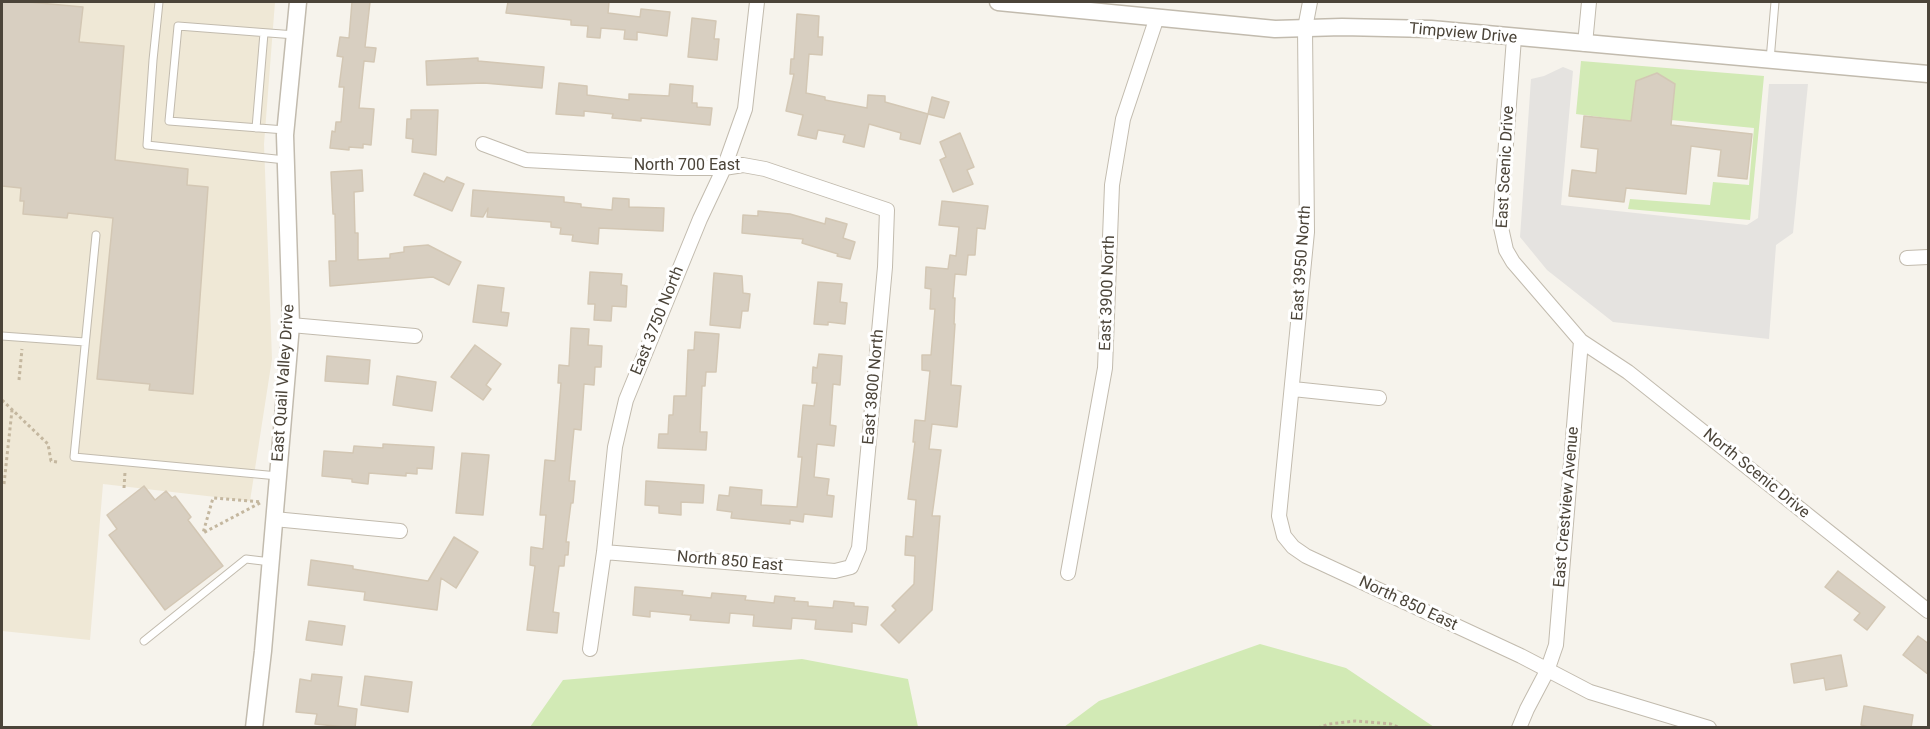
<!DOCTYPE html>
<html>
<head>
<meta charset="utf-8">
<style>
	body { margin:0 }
	#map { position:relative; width:1930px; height:729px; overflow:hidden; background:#f6f3ec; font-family:Roboto,sans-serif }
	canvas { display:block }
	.frame { position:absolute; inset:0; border:3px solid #4b4439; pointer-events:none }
</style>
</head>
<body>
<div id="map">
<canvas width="1930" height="729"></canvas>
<div class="frame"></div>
</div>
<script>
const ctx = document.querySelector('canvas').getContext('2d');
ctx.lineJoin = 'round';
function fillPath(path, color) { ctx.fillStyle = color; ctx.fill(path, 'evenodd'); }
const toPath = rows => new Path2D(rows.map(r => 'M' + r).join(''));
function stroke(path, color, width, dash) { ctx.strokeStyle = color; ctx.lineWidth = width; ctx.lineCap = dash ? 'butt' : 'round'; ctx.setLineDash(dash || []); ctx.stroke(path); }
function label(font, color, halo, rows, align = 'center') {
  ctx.font = font + ' Roboto,sans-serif'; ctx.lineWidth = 6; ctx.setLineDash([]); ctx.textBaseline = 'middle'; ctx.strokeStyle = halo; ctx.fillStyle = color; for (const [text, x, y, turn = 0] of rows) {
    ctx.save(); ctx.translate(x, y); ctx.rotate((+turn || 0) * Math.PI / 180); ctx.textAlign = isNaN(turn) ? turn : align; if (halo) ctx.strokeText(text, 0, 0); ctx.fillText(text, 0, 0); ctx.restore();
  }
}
const education = toPath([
	[2,2,275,2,264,144,272,359,250,501,103,484,90,640,2,631]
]);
const green = toPath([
	[1581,61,1764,76,1750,220,1628,209,1630,199,1710,205,1713,182,1749,185,1754,128,1671,120,1675,85,1657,73,1636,81,1631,121,1576,114],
	[1260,644,1346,668,1434,727,1064,727,1099,701],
	[802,659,908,679,918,727,530,727,563,680]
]);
const parking = toPath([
	[1563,67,1573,71,1561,205,1747,225,1758,218,1769,84,1808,84,1793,233,1776,245,1769,339,1613,322,1547,270,1520,237,1531,79,1544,76]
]);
const building = toPath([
	[2,2,28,2,83,7,79,42,124,46,115,160,188,169,187,185,208,187,193,394,149,390,150,384,97,379,113,218,68,213,67,218,23,214,24,201,20,201,21,188,2,186,2,2],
	[352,2,370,2,365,47,376,48,374,62,364,61,359,108,374,109,371,145,363,144,363,148,349,147,349,150,330,148,332,131,335,132,336,122,341,122,344,87,339,87,343,57,337,56,340,37,349,38,352,2],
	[508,2,609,2,608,13,640,17,641,9,670,12,667,36,637,32,637,40,624,39,625,30,601,28,600,38,587,37,588,26,571,25,571,20,506,13,508,2],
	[797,14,819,16,818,37,823,37,822,55,809,54,806,93,825,97,825,100,867,108,868,95,885,96,885,102,928,114,920,144,900,139,901,133,869,124,864,147,843,142,845,135,818,130,816,139,798,135,803,115,786,111,794,74,790,74,791,59,794,59,797,14],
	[692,18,716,21,714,39,719,39,717,60,688,57,692,18],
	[478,58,478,61,544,67,542,88,484,83,427,85,426,61,478,58],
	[1657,73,1675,84,1671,125,1752,134,1747,179,1718,176,1721,150,1691,146,1686,194,1626,188,1624,202,1569,196,1572,170,1596,173,1598,149,1581,147,1584,116,1631,121,1636,81,1657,73],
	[559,83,587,86,587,95,629,100,629,94,669,96,670,84,693,86,692,103,697,103,697,107,712,108,710,125,641,118,641,121,623,119,612,118,613,114,584,111,584,116,556,114,559,83],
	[932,97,949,102,944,118,928,114,932,97],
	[411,110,438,110,436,155,412,152,413,139,406,138,407,119,411,119,411,110],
	[960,133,974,167,967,170,973,184,953,192,940,160,946,157,940,142,960,133],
	[362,170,363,191,354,192,355,233,358,233,358,260,390,258,390,254,404,252,404,247,428,245,461,262,449,285,433,277,330,286,329,261,336,261,335,214,333,214,331,172,362,170],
	[424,173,444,182,447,177,464,184,452,211,414,195,424,173],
	[473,190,564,197,564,202,581,204,581,207,612,210,613,198,629,199,629,207,664,208,663,231,599,228,598,244,572,241,573,235,560,234,561,228,551,227,551,222,487,217,488,208,483,217,471,216,473,190],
	[942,201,988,206,985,229,977,228,975,255,968,255,966,275,955,274,953,298,955,298,954,324,955,324,951,385,961,386,957,427,932,424,929,449,941,450,932,516,940,516,932,610,899,643,881,625,896,610,892,606,914,584,915,556,905,555,906,536,913,537,916,500,908,499,915,442,913,442,915,420,925,421,930,371,922,370,922,355,931,355,935,309,930,309,931,289,925,288,926,267,948,269,950,255,956,256,959,227,939,225,942,201],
	[758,211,790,214,825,224,826,218,847,224,843,238,855,242,850,259,837,256,838,254,802,243,803,239,742,233,743,215,758,216,758,211],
	[590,272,622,274,621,285,627,286,626,307,612,306,611,321,594,320,595,304,588,304,590,272],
	[714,273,742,276,743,293,750,294,748,311,742,311,740,328,710,325,714,273],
	[818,282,842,284,840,302,847,303,845,324,828,322,828,325,814,324,818,282],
	[478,285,504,288,501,312,509,313,507,326,473,322,478,285],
	[571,328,589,329,588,345,602,346,601,367,595,367,594,385,584,384,581,430,574,429,569,481,575,481,573,503,571,503,566,542,569,542,568,555,565,555,564,566,559,566,553,612,559,613,557,633,527,630,535,566,530,565,531,547,543,549,546,515,540,515,545,460,555,461,561,383,558,383,559,365,569,366,571,328],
	[695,332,719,334,716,372,706,372,705,386,702,386,700,432,707,432,706,450,658,448,659,434,668,434,669,415,673,415,674,396,686,396,688,350,694,350,695,332],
	[475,345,501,364,486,385,491,389,483,400,451,377,475,345],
	[819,354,842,356,840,385,833,384,830,425,836,426,834,446,817,444,814,477,829,479,827,495,834,496,832,517,804,514,803,522,790,520,790,524,731,518,732,512,717,510,719,495,729,496,730,487,762,490,761,505,797,507,802,457,798,457,803,405,814,406,817,383,812,383,813,367,817,368,819,354],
	[327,356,370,360,368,384,325,381,327,356],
	[397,376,436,382,432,411,393,405,397,376],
	[383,444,434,447,432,469,417,468,417,474,406,473,406,476,369,473,368,484,352,482,352,479,322,476,324,451,353,453,354,446,383,448,383,444],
	[462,453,489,455,483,515,456,513,462,453],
	[646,481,704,485,703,503,681,502,681,515,659,513,659,506,645,505,646,481],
	[144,486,155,500,166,491,172,498,175,496,191,517,188,520,223,566,165,610,109,535,117,529,107,515,144,486],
	[454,537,478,552,456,588,441,578,437,610,364,600,365,592,308,585,311,560,353,566,353,569,428,581,454,537],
	[1838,571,1885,607,1867,630,1854,620,1860,613,1825,587,1838,571],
	[635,587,683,591,682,595,711,598,712,593,746,596,745,600,774,603,775,596,795,598,794,601,808,602,808,606,833,608,834,601,854,603,854,606,868,607,866,625,852,623,852,632,815,629,816,620,792,618,791,629,753,626,754,615,730,613,729,623,690,620,691,615,650,611,650,617,633,615,635,587],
	[309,621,345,626,342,645,306,640,309,621],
	[1918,636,1929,644,1929,675,1903,655,1918,636],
	[1841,655,1847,686,1826,690,1824,678,1794,683,1791,664,1841,655],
	[312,674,342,677,338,706,357,709,355,728,315,724,317,714,296,712,300,679,311,681,312,674],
	[365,676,412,682,408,712,361,705,365,676],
	[1864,706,1913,715,1911,728,1872,728,1861,725,1864,706]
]);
const path = toPath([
	[19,380,22,349],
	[2,400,48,444,51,461,57,462],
	[4,484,12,410],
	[124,488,125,472],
	[260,503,203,533,213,498,262,502],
	[1318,728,1329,724,1355,721,1391,724,1400,728]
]);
const service = toPath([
	[159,2,153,60,147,145,285,160],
	[1770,60,1775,2],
	[256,128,264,33],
	[285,130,169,121,178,26,295,35],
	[96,235,74,457,278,476],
	[2,336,85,342],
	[144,641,246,559,271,562]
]);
const minor = toPath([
	[1310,2,1305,28,1307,232,1279,516,1284,536,1293,547,1306,556,1521,656,1590,692,1709,728],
	[1514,38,1500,223,1506,250,1513,262,1581,341,1628,372,1928,611],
	[1585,44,1589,2],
	[483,144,526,160,678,168,724,168,743,165,765,169,887,210,885,267,859,548,851,567,835,571,604,552],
	[1907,258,1928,257],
	[291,325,415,336],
	[1293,389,1379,398],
	[274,519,400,531],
	[1068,573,1105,368,1112,185,1123,119,1157,17],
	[590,649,604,552,615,447,626,400,700,219,724,168,745,109,757,2],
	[1519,728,1527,709,1547,671,1556,645,1581,341]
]);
const tertiary = toPath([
	[998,2,1275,29,1342,27,1431,29,1928,74],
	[254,728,263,651,291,325,285,135,298,2]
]);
const streetNames = [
	["Timpview Drive",1463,34,5],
	["North 700 East",687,166],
	["East Scenic Drive",1506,167,-87],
	["East 3950 North",1302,263,-86],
	["East 3900 North",1108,293,-88],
	["East 3750 North",658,321,-68],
	["East Quail Valley Drive",284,383,-86],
	["East 3800 North",874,387,-85],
	["North Scenic Drive",1756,474,39],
	["East Crestview Avenue",1567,507,-85],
	["North 850 East",730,562,5],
	["North 850 East",1408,604,25]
];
fillPath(education, '#efe8d6');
fillPath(green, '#d2eab5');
fillPath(parking, '#e5e3e0');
fillPath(building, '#d8cfc1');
stroke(building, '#d3c7b4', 1.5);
stroke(service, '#c2bbae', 9);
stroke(minor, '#c2bbae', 16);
stroke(tertiary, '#c2bbae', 19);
stroke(path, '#c4b79f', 3, [3, 3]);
stroke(service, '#fff', 7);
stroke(minor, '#fff', 14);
stroke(tertiary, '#fff', 16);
label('16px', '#4b4439', '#fff', streetNames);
</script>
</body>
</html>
